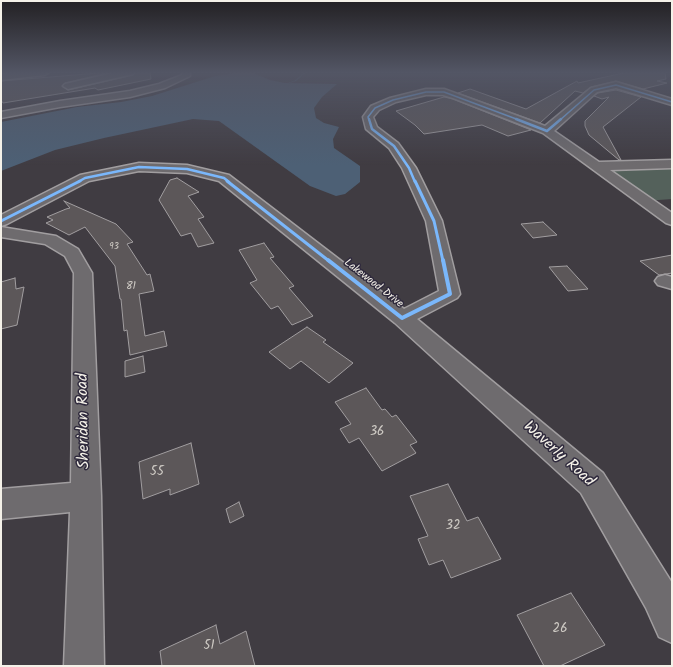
<!DOCTYPE html>
<html>
<head>
<meta charset="utf-8">
<style>
	body { margin:0 }
	#map { position:relative; width:673px; height:667px; overflow:hidden; background:#403c42; font-family:Kalam,sans-serif }
	canvas { display:block }
	.frame { position:absolute; inset:0; border:2px solid #f4f1e8; pointer-events:none }
</style>
</head>
<body>
<div id="map">
<canvas width="673" height="667"></canvas>
<div class="frame"></div>
</div>
<script>
const ctx = document.querySelector('canvas').getContext('2d');
ctx.lineJoin = 'round';
function fillPath(path, color) { ctx.fillStyle = color; ctx.fill(path, 'evenodd'); }
const toPath = rows => new Path2D(rows.map(r => 'M' + r).join(''));
function stroke(path, color, width, dash) { ctx.strokeStyle = color; ctx.lineWidth = width; ctx.lineCap = dash ? 'butt' : 'round'; ctx.setLineDash(dash || []); ctx.stroke(path); }
function label(font, color, halo, rows, align = 'center') {
  ctx.font = font + ' Kalam,sans-serif'; ctx.lineWidth = 3; ctx.setLineDash([]); ctx.textBaseline = 'middle'; ctx.strokeStyle = halo; ctx.fillStyle = color; for (const [text, x, y, turn = 0] of rows) {
    ctx.save(); ctx.translate(x, y); ctx.rotate((+turn || 0) * Math.PI / 180); ctx.textAlign = isNaN(turn) ? turn : align; if (halo) ctx.strokeText(text, 0, 0); ctx.fillText(text, 0, 0); ctx.restore();
  }
}
const green = toPath([
	[672,167,672,199,645,201,600,169]
]);
const water = toPath([
	[243,72,251,72,270,80,285,83,337,84,322,97,314,108,316,118,324,123,339,127,333,139,334,148,360,166,360,182,345,194,336,196,310,186,219,121,193,119,104,138,55,150,1,171,1,122,77,107,121,102,152,96,215,76]
]);
const stream = toPath([
	[305,72,307,72,296,81,280,86,278,86,294,81,305,72]
]);
const building = toPath([
	[111,72,65,83,62,86,68,90,133,75,135,72,150,72,151,79,98,90,95,88,3,103,1,100,1,81,111,72],
	[628,72,665,72,666,79,657,81,667,83,643,89,616,81,591,87,583,93,575,91,540,123,458,93,470,89,526,109,577,81,578,83,628,72],
	[616,90,641,97,603,127,621,160,619,160,589,135,585,126,585,121,609,97,602,99,594,96,598,93,616,90],
	[444,97,453,99,531,130,508,136,482,125,424,134,415,125,396,111,444,97],
	[177,178,199,192,188,196,204,217,198,219,214,243,198,247,191,233,181,236,159,200,170,180,177,178],
	[64,201,116,224,133,242,127,244,147,275,150,274,154,291,139,294,145,336,164,331,167,346,130,355,127,330,124,331,121,299,120,299,115,266,85,227,69,235,46,223,53,220,47,217,66,209,70,208,64,201],
	[543,222,557,235,533,238,521,224,543,222],
	[264,243,274,257,270,258,294,286,289,288,313,316,292,325,278,306,271,309,250,283,257,280,239,250,264,243],
	[672,255,672,273,666,274,659,275,640,261,672,255],
	[567,266,588,289,568,291,549,267,567,266],
	[15,278,16,289,24,287,17,325,1,329,1,282,15,278],
	[307,327,326,340,323,342,353,363,329,383,301,361,290,369,269,352,307,327],
	[143,356,145,372,125,377,125,361,143,356],
	[366,388,382,410,385,409,392,417,396,415,417,442,410,445,416,453,382,471,359,438,349,443,340,429,351,424,335,402,366,388],
	[191,443,199,484,170,495,170,489,143,499,139,462,191,443],
	[448,484,467,521,478,517,501,559,451,578,443,560,429,565,418,539,428,536,410,496,448,484],
	[239,502,244,516,230,523,226,509,239,502],
	[571,593,605,645,560,666,544,666,517,615,571,593],
	[216,625,220,644,246,631,255,666,162,666,160,651,216,625]
]);
const minor = toPath([
	[22,72,49,72,45,75,1,80,1,74,22,72],
	[118,72,134,72,133,74,68,89,63,86,65,84,118,72],
	[182,72,190,72,190,76,165,88,130,97,60,107,1,118,1,112,60,101,130,91,159,84,182,75,182,72],
	[616,82,672,99,672,105,616,88,597,92,554,131,599,162,672,160,672,168,610,170,672,213,672,225,666,223,543,133,453,98,443,95,426,95,396,102,379,110,373,117,377,127,398,143,416,168,442,221,460,294,457,298,417,319,603,473,672,583,672,643,659,637,646,608,581,493,395,323,219,181,187,173,139,171,89,181,7,224,1,226,1,215,80,175,139,163,187,165,229,175,404,309,439,291,426,221,402,168,389,148,366,129,363,117,371,106,390,98,426,89,444,89,545,126,591,88,616,82],
	[1,227,56,236,78,249,92,273,101,496,104,666,64,666,70,512,1,519,1,489,71,483,74,273,65,256,45,244,1,237,1,227],
	[665,275,672,277,672,289,658,285,655,281,658,277,665,275]
]);
const cyclewayFar3 = toPath([
	[369,120,368,117,375,108,393,100,426,92,444,92,519,120],
	[560,120,594,90,616,85,672,102]
]);
const cyclewayFar2 = toPath([
	[369,119,372,129,394,146,409,168,415,182],
	[516,119,547,131,561,119],
	[78,182,85,178,139,167,187,169,224,178,229,182]
]);
const cyclewayFar1 = toPath([
	[227,181,329,261],
	[415,181,434,221,443,261],
	[1,221,80,181]
]);
const cycleway = toPath([
	[328,260,402,318,450,294,443,260]
]);
const farNumbernames = [
	["93",114,247]
];
const farStreetnames = [
	["Lakewood Drive",373,284,38]
];
const numberNames = [
	["81",131,287]
];
const nearNumbernames = [
	["36",377,433],
	["55",157,473],
	["32",453,527],
	["26",560,630],
	["51",209,647]
];
const nearStreetnames = [
	["Sheridan Road",85,421,-91],
	["Waverly Road",558,455,42]
];
fillPath(green, '#54615b');
fillPath(water, '#4d6075');
fillPath(stream, '#4d6075');
fillPath(building, '#5c5759');
stroke(building, '#a19ea0', 1);
stroke(minor, '#a19ea0', 3);
fillPath(minor, '#6e6b6e');
stroke(cyclewayFar3, '#7ab7fb', 1.5);
stroke(cyclewayFar2, '#7ab7fb', 2.5);
stroke(cyclewayFar1, '#7ab7fb', 3);
stroke(cycleway, '#7ab7fb', 4);
const sky = ctx.createLinearGradient(0, 0, 0, 165);
sky.addColorStop(0, '#232124');
sky.addColorStop(0.44, '#535665');
sky.addColorStop(1, '#53566500');
ctx.fillStyle = sky;
ctx.fillRect(0, 0, 673, 165);
label('9px', '#cecac4', null, farNumbernames);
label('11px', '#f4f1e8', '#2f2a3d', farStreetnames);
label('11px', '#cecac4', null, numberNames);
label('13px', '#cecac4', null, nearNumbernames);
label('16px', '#f4f1e8', '#2f2a3d', nearStreetnames);
</script>
</body>
</html>
